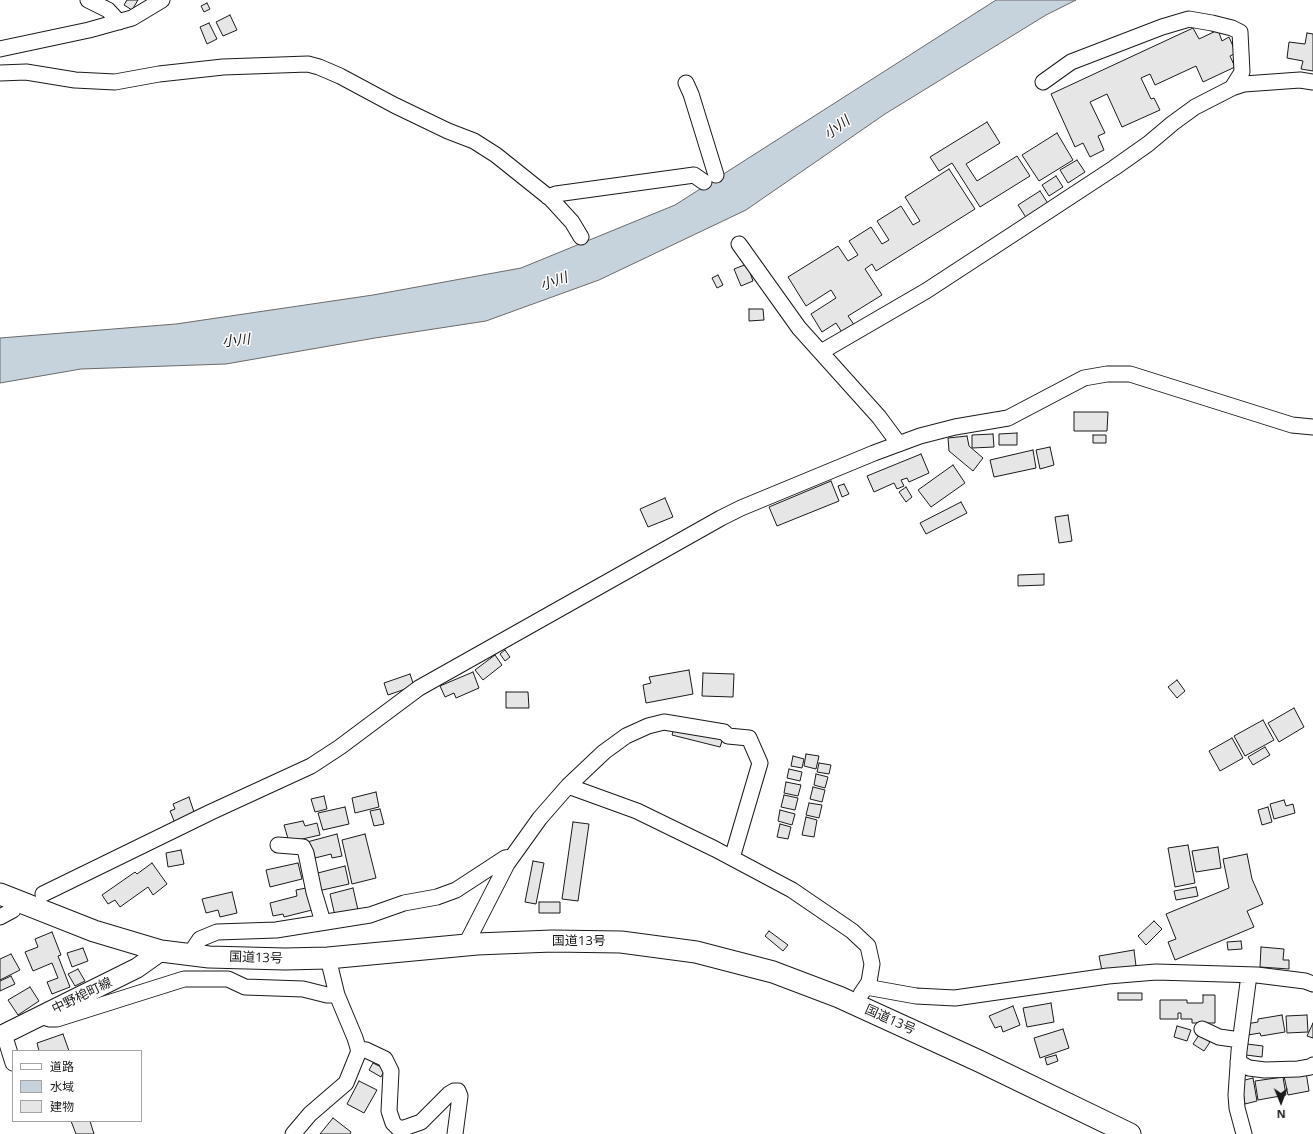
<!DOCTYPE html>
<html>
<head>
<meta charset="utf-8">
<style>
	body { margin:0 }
	#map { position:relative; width:1313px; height:1134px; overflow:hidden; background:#fff; font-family:"Open Sans","Noto Sans JP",sans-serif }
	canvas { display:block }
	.legend { position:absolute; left:12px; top:1050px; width:130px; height:72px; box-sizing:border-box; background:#fff; border:1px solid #a3a3a3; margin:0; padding:5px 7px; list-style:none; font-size:12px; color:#1a1a1a }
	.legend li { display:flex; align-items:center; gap:8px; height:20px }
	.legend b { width:20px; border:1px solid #a3a3a3 }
	.north { position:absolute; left:1261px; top:1082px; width:40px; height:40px; -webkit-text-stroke:3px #fff; paint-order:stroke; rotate:179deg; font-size:11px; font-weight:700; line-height:16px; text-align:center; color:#1a1a1a }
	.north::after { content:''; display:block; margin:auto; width:14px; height:18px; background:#1a1a1a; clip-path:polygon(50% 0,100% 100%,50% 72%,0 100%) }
</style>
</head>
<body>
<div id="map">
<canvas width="1313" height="1134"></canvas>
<ul class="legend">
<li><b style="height:5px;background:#fff"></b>道路</li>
<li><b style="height:11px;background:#c6d2dc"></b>水域</li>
<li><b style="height:11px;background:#e6e6e6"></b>建物</li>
</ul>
<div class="north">N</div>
</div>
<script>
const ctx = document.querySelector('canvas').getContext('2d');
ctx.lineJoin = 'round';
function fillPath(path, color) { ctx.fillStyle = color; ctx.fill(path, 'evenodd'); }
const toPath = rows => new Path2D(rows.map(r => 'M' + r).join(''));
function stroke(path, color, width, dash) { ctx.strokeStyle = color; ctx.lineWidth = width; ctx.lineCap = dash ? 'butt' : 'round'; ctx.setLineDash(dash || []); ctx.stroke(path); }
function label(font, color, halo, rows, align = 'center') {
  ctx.font = font + ' "Open Sans","Noto Sans JP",sans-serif'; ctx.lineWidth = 3; ctx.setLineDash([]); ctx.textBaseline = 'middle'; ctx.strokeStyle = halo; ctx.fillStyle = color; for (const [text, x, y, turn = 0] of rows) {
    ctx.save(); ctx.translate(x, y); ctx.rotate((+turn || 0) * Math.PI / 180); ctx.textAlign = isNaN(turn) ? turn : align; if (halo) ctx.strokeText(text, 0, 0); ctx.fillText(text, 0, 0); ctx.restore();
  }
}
const water = toPath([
	[996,0,1076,0,1046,15,885,114,746,210,599,280,486,321,375,338,226,364,81,369,0,383,0,338,176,324,373,295,521,268,675,205,996,0]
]);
const building = toPath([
	[127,0,138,0,132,10,124,5,127,0],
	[207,3,210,9,204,12,201,6,207,3],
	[230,15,237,30,223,36,216,22,230,15],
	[209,23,217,39,207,44,200,27,209,23],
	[1193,28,1199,39,1218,30,1222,41,1229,37,1236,53,1230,56,1235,67,1203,82,1196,66,1155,85,1150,74,1141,78,1151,99,1154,98,1160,110,1122,127,1107,94,1090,102,1105,133,1098,136,1104,150,1090,157,1083,143,1075,147,1051,94,1193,28],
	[1307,33,1313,34,1313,71,1301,69,1303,61,1287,58,1289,42,1305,44,1307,33],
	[987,122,1000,143,966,164,977,181,1017,156,1030,176,980,207,952,163,939,171,930,157,987,122],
	[1057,133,1073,160,1039,181,1022,155,1057,133],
	[1077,160,1085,172,1068,183,1060,170,1077,160],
	[949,169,975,209,876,271,872,264,865,269,882,295,848,316,855,326,843,334,836,323,822,332,811,314,836,298,831,290,806,306,788,277,838,246,848,261,858,255,849,241,871,227,882,244,889,240,877,221,901,206,913,225,920,221,905,197,949,169],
	[1056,176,1063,187,1049,196,1042,185,1056,176],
	[1040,191,1049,205,1027,219,1018,205,1040,191],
	[747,264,753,281,741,286,734,269,747,264],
	[718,275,723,285,717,288,712,278,718,275],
	[749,309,763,309,764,320,749,321,749,309],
	[1074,412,1108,412,1107,431,1074,431,1074,412],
	[1017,433,1017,445,999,445,999,434,1017,433],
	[993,434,994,447,972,448,972,435,993,434],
	[1093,435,1106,435,1106,443,1093,443,1093,435],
	[967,436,969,446,983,458,973,471,949,451,948,438,967,436],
	[1050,447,1054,465,1040,469,1036,450,1050,447],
	[1033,450,1036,468,994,477,990,460,1033,450],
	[921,454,929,473,909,482,907,478,901,480,904,486,897,489,894,483,874,492,867,476,921,454],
	[953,465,965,483,931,507,918,490,953,465],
	[831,481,839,501,777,526,769,507,831,481],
	[844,484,849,494,842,497,838,486,844,484],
	[906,487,912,497,906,502,899,492,906,487],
	[665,498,673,517,648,527,640,509,665,498],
	[961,502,967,513,926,534,920,523,961,502],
	[1068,515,1072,541,1059,543,1055,517,1068,515],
	[1044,574,1044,585,1018,586,1018,575,1044,574],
	[505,650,510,657,505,661,500,654,505,650],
	[495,655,502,665,483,680,475,670,495,655],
	[689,670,693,694,646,703,643,685,651,683,649,677,689,670],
	[473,672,479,688,456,698,454,693,445,697,440,686,473,672],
	[703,673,734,674,733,697,702,696,703,673],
	[410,674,414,686,388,695,384,683,410,674],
	[1177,680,1185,691,1177,698,1168,687,1177,680],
	[506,692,528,692,529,708,506,708,506,692],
	[1294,708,1304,727,1279,742,1268,723,1294,708],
	[1263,720,1274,740,1245,756,1234,736,1263,720],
	[675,725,723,738,720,747,672,735,675,725],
	[1232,738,1243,758,1220,771,1209,751,1232,738],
	[1265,747,1270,755,1253,765,1248,757,1265,747],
	[806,754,819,756,816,769,804,766,806,754],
	[793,756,804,759,802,768,791,766,793,756],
	[819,763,831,765,829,774,817,772,819,763],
	[789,769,802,772,800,781,787,778,789,769],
	[816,774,828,777,825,788,814,785,816,774],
	[786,782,801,785,798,796,784,793,786,782],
	[813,787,825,790,822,802,810,799,813,787],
	[376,792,379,807,355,813,352,798,376,792],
	[784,795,798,798,795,810,781,807,784,795],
	[324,796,327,809,315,812,311,799,324,796],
	[189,797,195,815,175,823,170,811,175,809,173,804,189,797],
	[1284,800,1286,806,1293,804,1295,813,1274,819,1270,804,1284,800],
	[809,803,822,805,819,818,806,815,809,803],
	[345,807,349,824,323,830,318,813,345,807],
	[1268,807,1272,822,1262,825,1258,810,1268,807],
	[380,809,384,824,374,826,370,811,380,809],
	[780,810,795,814,792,825,778,821,780,810],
	[806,817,817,820,814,837,802,835,806,817],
	[303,821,305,826,317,823,320,835,289,842,284,825,303,821],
	[573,822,589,824,578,901,562,899,573,822],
	[780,824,791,827,788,839,777,837,780,824],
	[337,834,342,856,332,858,331,854,315,858,313,850,309,851,307,842,337,834],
	[365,834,376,878,352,884,342,840,365,834],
	[1188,845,1195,883,1175,887,1168,848,1188,845],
	[1218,847,1221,868,1196,872,1192,851,1218,847],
	[181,850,184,864,168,867,166,853,181,850],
	[1247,854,1252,879,1263,904,1247,911,1254,927,1175,960,1168,942,1176,939,1166,914,1229,888,1223,859,1247,854],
	[533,861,544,863,536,904,525,902,533,861],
	[152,863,167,884,153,895,148,887,120,907,115,900,108,904,102,895,135,872,137,874,152,863],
	[298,863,302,879,270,887,266,870,298,863],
	[345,866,349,884,318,891,314,874,345,866],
	[1196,887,1198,896,1176,900,1174,891,1196,887],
	[306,888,312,910,284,917,283,914,273,916,270,903,297,896,296,890,306,888],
	[353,888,358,910,335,916,330,894,353,888],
	[232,892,237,913,220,917,218,910,206,913,202,899,232,892],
	[539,902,560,902,560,913,539,913,539,902],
	[1154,921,1162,929,1146,945,1138,936,1154,921],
	[769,931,788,945,783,951,765,936,769,931],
	[52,932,61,955,58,956,70,987,52,994,47,982,58,978,52,963,33,971,25,952,38,947,35,939,52,932],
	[1241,941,1242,949,1228,950,1227,942,1241,941],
	[1261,947,1284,949,1283,960,1289,960,1289,969,1260,967,1261,947],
	[83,948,88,961,72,967,67,953,83,948],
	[1134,950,1136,966,1102,971,1099,956,1134,950],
	[11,954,20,970,0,980,0,959,11,954],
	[78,969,85,981,75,986,68,974,78,969],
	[11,976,15,984,0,991,0,981,11,976],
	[30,987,39,1001,18,1015,8,1000,30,987],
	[1118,993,1142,993,1142,1000,1118,1000,1118,993],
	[1203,995,1215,995,1215,1023,1192,1023,1192,1019,1181,1019,1181,1013,1178,1013,1178,1019,1160,1019,1160,1000,1187,1000,1187,1003,1203,1003,1203,995],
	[1051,1003,1054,1022,1027,1027,1023,1008,1051,1003],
	[1013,1006,1020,1025,1003,1032,1001,1026,995,1028,989,1016,1013,1006],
	[1282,1015,1285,1032,1261,1036,1260,1033,1248,1035,1246,1024,1258,1022,1258,1019,1282,1015],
	[1307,1015,1308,1032,1287,1033,1286,1016,1307,1015],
	[1313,1023,1313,1038,1307,1036,1313,1023],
	[1177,1026,1191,1030,1187,1041,1174,1037,1177,1026],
	[1063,1029,1069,1048,1040,1058,1034,1038,1063,1029],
	[63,1034,69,1051,39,1051,37,1043,63,1034],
	[1199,1035,1210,1042,1204,1051,1193,1044,1199,1035],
	[1247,1044,1263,1046,1262,1057,1246,1055,1247,1044],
	[1056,1055,1058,1061,1047,1065,1045,1058,1056,1055],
	[373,1063,385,1069,381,1077,369,1070,373,1063],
	[1306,1072,1309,1091,1288,1095,1284,1076,1306,1072],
	[1283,1077,1286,1095,1258,1100,1255,1081,1283,1077],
	[1253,1078,1257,1101,1245,1104,1241,1081,1253,1078],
	[359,1081,377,1090,364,1113,347,1104,359,1081],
	[333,1118,351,1132,350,1134,320,1134,333,1118],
	[71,1121,90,1121,94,1134,76,1134,71,1121]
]);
const minor = toPath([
	[88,0,108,10,119,22],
	[0,49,89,30,132,18,162,0],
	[0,73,26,72,75,80,115,82,159,74,223,67,308,64,319,67,340,76,394,105,448,131,474,141,496,155,551,199,572,222,581,237],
	[1043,82,1071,62,1162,27,1189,19,1212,23,1232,28,1240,32,1242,72,1232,88],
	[686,83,691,94,716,175],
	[548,197,556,194,687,176,694,175,704,182],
	[739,244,799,328,879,417,899,444],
	[821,352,926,291,1050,210,1114,168,1148,144,1173,123,1195,107,1232,88,1244,84,1300,80,1313,82],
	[568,786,637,811,715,849,792,890,852,931,868,946,872,964,869,982,861,994],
	[278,845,303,847,306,853,314,892,323,922],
	[43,894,211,812,311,766,340,747,419,688,721,518,741,508,874,453,920,436,955,427,1008,418,1084,378,1107,374,1130,374,1292,425,1313,427],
	[0,917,13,910],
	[465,946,507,864,540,818,568,786,604,752,626,736,648,726,664,722,724,732,728,736,749,738,760,763,732,858],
	[190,954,200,939,217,932,276,930,370,915,404,903,437,897,456,890,505,858,512,857],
	[866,987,916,996,955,998,1108,976,1156,972,1257,975,1305,981,1313,984],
	[40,1016,50,1019,57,1019,184,979,228,979,245,987,303,989,327,995,337,995],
	[1202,1029,1219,1037,1240,1040],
	[4,1034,13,1063],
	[358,1049,366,1050,385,1059,391,1071,389,1111,393,1123,398,1128,404,1128,421,1122,449,1094,454,1091,458,1091,460,1096,455,1134],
	[1238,1062,1249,1068,1265,1070,1298,1069,1310,1067,1313,1065],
	[293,1134,310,1114,346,1083,359,1051,355,1038,337,995,328,958],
	[1244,1134,1237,1108,1236,1095,1239,1051,1249,975]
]);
const major = toPath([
	[0,1036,137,968,161,951]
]);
const highway = toPath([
	[0,894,94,931,161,951,209,957,285,959,328,958,477,944,552,941,621,942,696,952,773,972,839,997,979,1061,1130,1134]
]);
const streetNames = [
	["国道13号",579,941],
	["国道13号",256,958,2],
	["中野梍町線",82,996,-26],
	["国道13号",890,1020,24]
];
const waterNames = [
	["小川",837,128,-37],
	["小川",554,282,-19],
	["小川",236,341,-6]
];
fillPath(water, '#c6d2dc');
stroke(water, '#6a6a6a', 1);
fillPath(building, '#e6e6e6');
stroke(building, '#1a1a1a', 1);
stroke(minor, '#1a1a1a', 17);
stroke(major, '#1a1a1a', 21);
stroke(highway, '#1a1a1a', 23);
stroke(minor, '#fff', 15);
stroke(major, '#fff', 19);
stroke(highway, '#fff', 21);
label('13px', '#1a1a1a', '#fff', streetNames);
label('italic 14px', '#1a1a1a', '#fff', waterNames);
</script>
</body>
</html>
